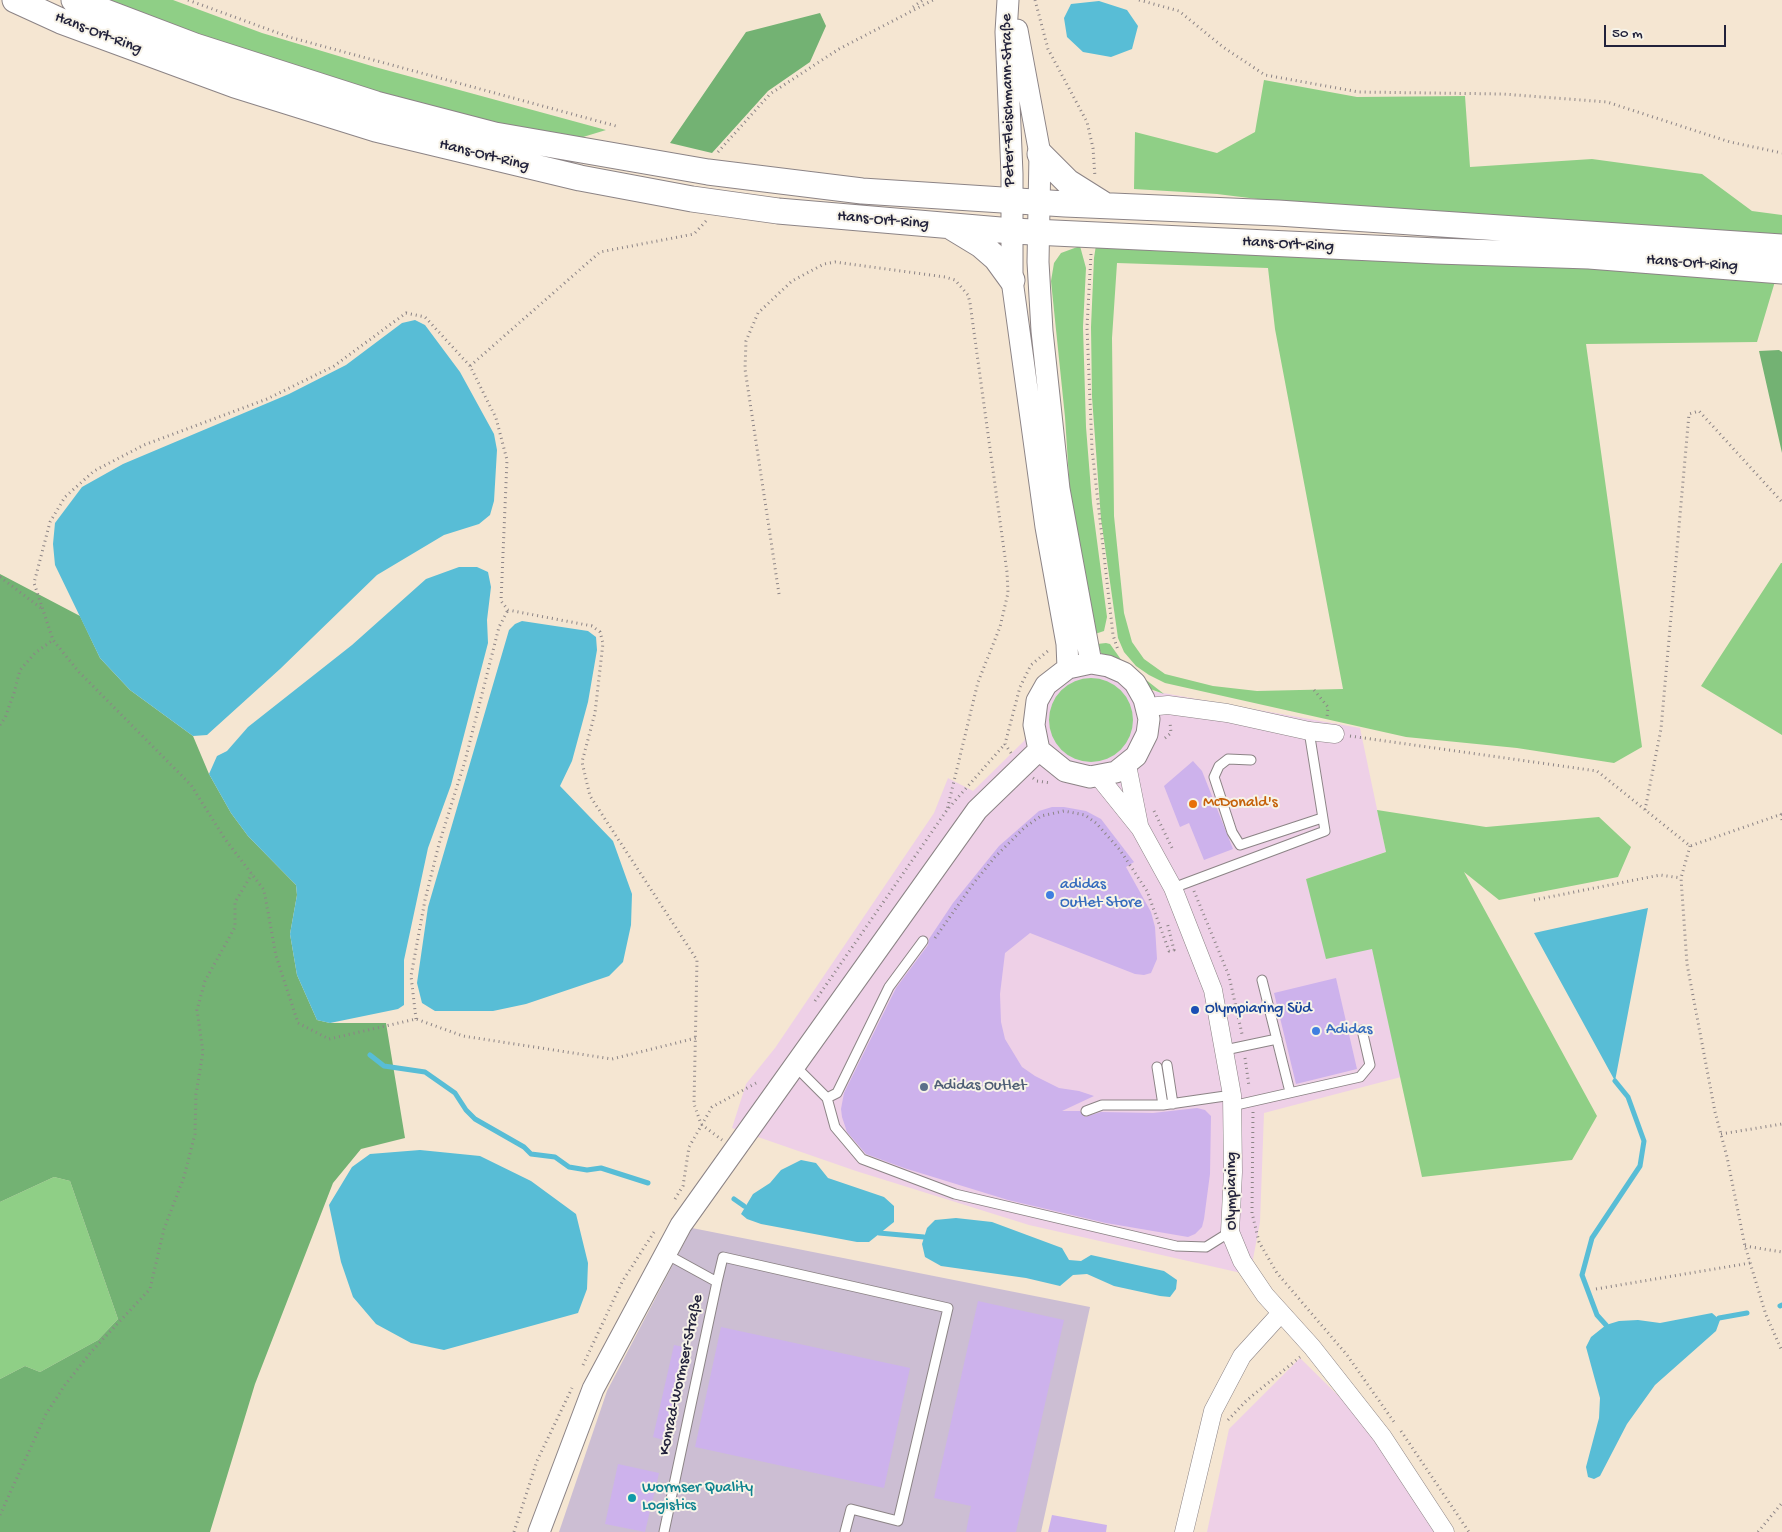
<!DOCTYPE html>
<html>
<head>
<meta charset="utf-8">
<style>
	body { margin:0 }
	#map { position:relative; width:1782px; height:1532px; overflow:hidden; background:#f5e6d2; font-family:"Gochi Hand",sans-serif }
	canvas { display:block }
	.scale { position:absolute; left:1604px; top:25px; width:122px; height:22px; box-sizing:border-box; border:2px solid #22223b; border-top:0; padding-left:6px; font-size:15px; line-height:18px; white-space:nowrap; color:#22223b; -webkit-text-stroke:4px #f7f3e8; paint-order:stroke }
</style>
</head>
<body>
<div id="map">
<canvas width="1782" height="1532"></canvas>
<div class="scale">50 m</div>
</div>
<script>
const ctx = document.querySelector('canvas').getContext('2d');
ctx.lineJoin = 'round';
function fillPath(path, color) { ctx.fillStyle = color; ctx.fill(path, 'evenodd'); }
const toPath = rows => new Path2D(rows.map(r => 'M' + r).join(''));
function stroke(path, color, width, dash) { ctx.strokeStyle = color; ctx.lineWidth = width; ctx.lineCap = dash ? 'butt' : 'round'; ctx.setLineDash(dash || []); ctx.stroke(path); }
function label(font, color, halo, rows, align = 'center') {
  ctx.font = font + ' "Gochi Hand",sans-serif'; ctx.lineWidth = 4; ctx.setLineDash([]); ctx.textBaseline = 'middle'; ctx.strokeStyle = halo; ctx.fillStyle = color; for (const [text, x, y, turn = 0] of rows) {
    ctx.save(); ctx.translate(x, y); ctx.rotate((+turn || 0) * Math.PI / 180); ctx.textAlign = isNaN(turn) ? turn : align; if (halo) ctx.strokeText(text, 0, 0); ctx.fillText(text, 0, 0); ctx.restore();
  }
}
const built = toPath([
	[1103,661,1152,691,1360,728,1386,852,1306,879,1372,949,1401,1077,1264,1113,1260,1222,1250,1275,1029,1225,856,1171,732,1128,746,1084,775,1048,934,813,948,778,973,791,1024,741,1028,730,1031,701],
	[1300,1358,1362,1419,1435,1532,1207,1532,1229,1429]
]);
const industrial = toPath([
	[692,1228,1090,1307,1041,1532,559,1532,607,1391]
]);
const green = toPath([
	[99,0,173,0,262,33,375,67,606,130,570,141,371,94],
	[1264,80,1357,97,1465,96,1470,167,1592,159,1702,174,1752,211,1782,215,1782,239,1306,205,1217,194,1134,189,1135,132,1217,153,1255,132],
	[1096,245,1164,246,1776,278,1757,342,1586,344,1642,747,1614,763,1517,748,1406,737,1165,683,1149,675,1136,666,1124,652,1118,638,1101,519,1092,397,1091,327,1094,258],
	[1117,263,1268,268,1275,329,1343,689,1257,691,1213,686,1165,674,1144,659,1132,642,1124,613,1114,516,1112,338],
	[1080,246,1086,268,1083,327,1086,427,1092,503,1107,617,1104,631,1095,634,1071,509,1065,417,1051,281,1054,263,1061,253],
	[1781,563,1782,563,1782,735,1701,686],
	[1106,643,1110,644,1122,661,1164,694,1142,686,1111,663,1101,653,1097,644],
	'1049 720a42 42 0 1 1 84 0a42 42 0 1 1-84 0Z',
	[1377,810,1486,827,1599,817,1631,847,1618,877,1499,900,1464,872,1597,1116,1572,1160,1422,1177,1372,949,1326,959,1306,879,1386,852],
	[54,1177,70,1181,118,1319,98,1340,40,1372,25,1366,0,1379,0,1202]
]);
const forest = toPath([
	[820,13,826,26,810,62,768,91,712,153,670,143,746,32],
	[1779,350,1782,352,1782,453,1759,351],
	[0,574,80,616,100,658,130,690,193,736,209,774,231,813,248,836,296,885,297,895,290,934,297,975,317,1020,330,1023,386,1023,405,1138,361,1149,333,1183,255,1384,210,1532,0,1532,0,1379,25,1366,40,1372,98,1340,118,1319,70,1181,54,1177,0,1202]
]);
const water = toPath([
	[1099,1,1127,10,1138,26,1132,49,1111,57,1083,52,1067,37,1064,18,1071,4],
	[415,320,425,325,460,372,494,434,497,450,494,501,490,515,479,524,444,535,377,575,280,669,207,735,193,736,130,690,100,658,55,565,53,544,55,523,82,487,123,464,289,394,346,365,402,323],
	[459,567,477,567,488,572,491,587,487,620,488,643,451,785,428,848,404,960,404,1005,398,1009,330,1023,317,1020,297,975,290,934,297,895,296,885,248,836,231,813,209,774,217,756,227,751,248,727,352,645,426,579],
	[522,621,588,631,596,637,597,650,588,702,572,761,560,786,613,841,632,894,631,925,623,962,609,976,526,1004,493,1011,435,1011,422,1003,417,983,428,907,509,630,515,624],
	[1648,908,1615,1081,1534,933],
	[420,1150,480,1156,531,1181,576,1214,588,1263,587,1289,578,1313,444,1350,411,1343,376,1324,353,1297,341,1262,329,1205,352,1167,370,1154],
	[801,1160,816,1163,828,1178,884,1197,894,1206,894,1222,869,1242,857,1242,761,1224,747,1219,741,1214,753,1194,770,1183,781,1170],
	[956,1218,992,1222,1062,1248,1069,1260,1081,1261,1091,1255,1164,1271,1177,1280,1176,1289,1170,1297,1160,1296,1114,1286,1087,1274,1073,1275,1060,1286,1026,1278,941,1266,925,1257,922,1244,927,1228,935,1220],
	[1712,1313,1720,1320,1716,1331,1655,1385,1627,1424,1600,1476,1594,1479,1588,1477,1586,1467,1599,1418,1600,1398,1586,1347,1591,1337,1606,1325,1619,1321,1638,1320,1660,1323]
]);
const stream = toPath([
	[370,1055,384,1066,425,1072,455,1093,466,1110,475,1119,524,1147,531,1154,555,1157,569,1167,587,1170,601,1168,648,1183],
	[734,1199,744,1206],
	[879,1233,924,1237],
	[1780,1306,1782,1305],
	[1719,1318,1747,1313],
	[1606,1325,1597,1315,1582,1275,1592,1238,1640,1166,1644,1141,1628,1097,1615,1081]
]);
const building = toPath([
	[1193,761,1202,771,1233,849,1204,860,1189,823,1180,827,1164,786],
	[1052,807,1064,807,1086,811,1101,819,1134,862,1126,867,1151,912,1155,927,1157,959,1151,973,1144,975,1135,974,1030,933,1005,953,1000,994,1001,1022,1005,1039,1022,1067,1035,1076,1059,1088,1079,1091,1094,1096,1062,1111,1080,1111,1085,1117,1101,1112,1153,1113,1197,1108,1205,1110,1211,1116,1210,1174,1204,1219,1202,1227,1195,1234,1188,1237,1106,1223,1008,1200,904,1168,866,1154,847,1132,842,1117,841,1109,844,1093,896,988,928,945,929,939,953,903,999,846,1039,811],
	[1336,978,1357,1069,1296,1084,1274,993],
	[978,1301,1064,1320,1016,1532,966,1532,971,1506,934,1498],
	[721,1327,910,1368,884,1488,695,1447],
	[674,1345,688,1348,667,1441,653,1437],
	[618,1464,659,1473,645,1532,605,1524],
	[1052,1515,1107,1525,1106,1532,1048,1532]
]);
const path = toPath([
	[188,0,289,37,616,126],
	[1035,0,1048,49,1087,122,1093,148,1095,177],
	[1139,0,1179,11,1223,47,1265,75,1359,92,1503,94,1607,102,1730,142,1782,153],
	[913,7,923,0],
	[718,152,770,94,839,49,933,0],
	[706,221,694,234,600,252,470,366,496,418,507,460,501,601,508,610,592,626,600,632,603,643,595,713,582,762,590,796,697,960,694,1104,701,1124,722,1140],
	[1091,254,1087,327,1092,449,1113,635,1118,650],
	[470,366,425,317,406,313,334,366,267,399,144,445,94,471,65,497,50,522,34,583,53,640,79,672,191,785,225,839,264,890,276,956,298,1023,329,1039,416,1019,463,1036,612,1059,696,1038],
	[0,577,41,608],
	[779,594,745,369,746,341,758,313,792,281,824,264,835,262,945,277,955,280,968,295,970,303,1007,572,1008,593,1000,627,978,682,947,810],
	[1314,690,1328,707,1327,718],
	[0,725,5,718,14,693,20,670,35,653,53,640],
	[1350,736,1597,771,1690,846,1782,814],
	[1165,738,1171,733,1170,722],
	[1011,753,1005,744,1020,687,1031,665,1049,650],
	[1033,778,1037,781,1051,783],
	[1645,810,1661,729,1689,414,1699,411,1782,502],
	[1154,811,1172,848],
	[1781,814,1782,820],
	[1690,846,1681,878,1687,964,1715,1112,1727,1157,1745,1246,1766,1315,1782,1351],
	[1194,891,1229,976,1242,1034],
	[1534,900,1660,875,1681,878],
	[935,938,973,884,995,857,1025,827,1041,816,1064,811,1085,815,1096,823,1120,850,1147,891,1169,951,1174,950,1167,922],
	[815,1001,947,810,1005,744],
	[416,1019,411,976,425,900,439,844,465,761,499,627,508,610],
	[1245,1058,1249,1086],
	[1253,1112,1252,1213,1259,1242,1277,1273,1347,1355,1394,1422],
	[1721,1134,1782,1124],
	[675,1199,683,1186,689,1147,712,1107,758,1082],
	[1745,1246,1782,1252],
	[1596,1289,1750,1263],
	[583,1365,622,1282,656,1229],
	[1228,1420,1247,1400,1300,1357],
	[1401,1431,1469,1532],
	[0,1515,46,1414,65,1385,91,1352,150,1289,164,1229,184,1177,195,1134,196,1094,203,1052,197,1010,205,981,235,927,235,902,252,874],
	[514,1532,537,1461,572,1388],
	[1758,1532,1782,1503]
]);
const service = toPath([
	[1251,760,1228,759,1219,766,1214,777,1232,832,1240,845,1322,818],
	[1173,888,1325,831,1309,731],
	[1262,980,1290,1092],
	[1225,1050,1277,1039],
	[1167,1065,1173,1104],
	[795,1066,827,1098,835,1127,862,1159,955,1194,1176,1246,1206,1247,1230,1232],
	[1157,1067,1163,1105],
	[827,1098,837,1093,889,987,923,941],
	[1232,1106,1360,1077,1370,1065,1362,1030],
	[1086,1111,1102,1105,1163,1105,1232,1095],
	[717,1282,723,1257,948,1308,898,1521,851,1509,845,1532],
	[664,1532,717,1282,666,1254]
]);
const minor = toPath([
	[1148,707,1168,705,1227,713,1309,731,1335,734],
	[1127,765,1139,825],
	[1099,777,1140,828,1173,888,1213,990,1232,1095,1233,1172,1230,1232,1242,1261,1265,1295,1312,1347,1382,1436,1445,1532],
	[1184,1532,1213,1411,1242,1356,1281,1313]
]);
const tertiary = toPath([
	[1008,0,1006,32,1012,174,1012,280,1046,527,1067,644,1068,668],
	[1017,30,1040,154,1038,262,1042,331,1059,489,1091,663],
	[1091,663,1108,666,1124,673,1135,683,1144,699,1149,719,1147,734,1136,756,1116,772,1090,777,1065,771,1039,750,1034,725,1037,701,1046,685,1068,668,1091,663],
	[539,1532,593,1389,681,1225,977,810,1039,750]
]);
const secondary = toPath([
	[15,0,61,21,235,85,376,129,580,178,692,199,778,211,1012,231,1437,251,1589,256,1782,271],
	[74,0,195,46,376,104,495,135,708,172,862,191,1065,204,1278,213,1782,247],
	[1040,154,1068,182,1103,204],
	[953,228,981,245,996,258,1012,280]
]);
const markers = [
	[1193,804,5,"#e8710a"],
	[1050,895,5,"#3f7fe0"],
	[1195,1010,5,"#1a4fb4"],
	[1316,1031,5,"#3f7fe0"],
	[924,1087,5,"#5c6f8a"],
	[632,1498,5,"#0f9aa8"]
];
const streetNames = [
	["Hans-Ort-Ring",98,34,21],
	["Peter-Fleischmann-Straße",1009,100,-91],
	["Hans-Ort-Ring",484,156,14],
	["Hans-Ort-Ring",883,221,5],
	["Hans-Ort-Ring",1288,245,3],
	["Hans-Ort-Ring",1692,264,4],
	["Olympiaring",1233,1191,-90],
	["Konrad-Wormser-Straße",682,1375,-78]
];
const foodNames = [
	["McDonald's",1203,804]
];
const shopNames = [
	["adidas",1060,886],
	["Outlet Store",1060,904],
	["Adidas",1326,1031]
];
const transitNames = [
	["Olympiaring Süd",1205,1010]
];
const serviceNames = [
	["Adidas Outlet",934,1087]
];
const cultureNames = [
	["Wormser Quality",642,1489],
	["Logistics",642,1507]
];
fillPath(built, '#eed0e7');
fillPath(industrial, '#ccbed3');
fillPath(green, '#8fcf86');
fillPath(forest, '#73b273');
fillPath(water, '#58bdd6');
stroke(stream, '#58bdd6', 5);
fillPath(building, '#cdb2ec');
stroke(service, '#8c8486', 11);
stroke(minor, '#8c8486', 19);
stroke(tertiary, '#8c8486', 23);
stroke(secondary, '#8c8486', 27);
stroke(path, '#8c8486', 3, [1, 4]);
stroke(service, '#fff', 9);
stroke(minor, '#fff', 18);
stroke(tertiary, '#fff', 21);
stroke(secondary, '#fff', 25);
for (const [x, y, r, color] of markers) { const dot = new Path2D(); dot.arc(x, y, r, 0, 2 * Math.PI); ctx.fillStyle = color; ctx.fill(dot); stroke(dot, '#f7f3e8', 2); }
label('16px', '#22223b', '#f7f3e8', streetNames);
label('16px', '#c56008', '#f7f3e8', foodNames, 'left');
label('16px', '#366cbe', '#f7f3e8', shopNames, 'left');
label('16px', '#164399', '#f7f3e8', transitNames, 'left');
label('16px', '#4e5e75', '#f7f3e8', serviceNames, 'left');
label('16px', '#0d838f', '#f7f3e8', cultureNames, 'left');
</script>
</body>
</html>
